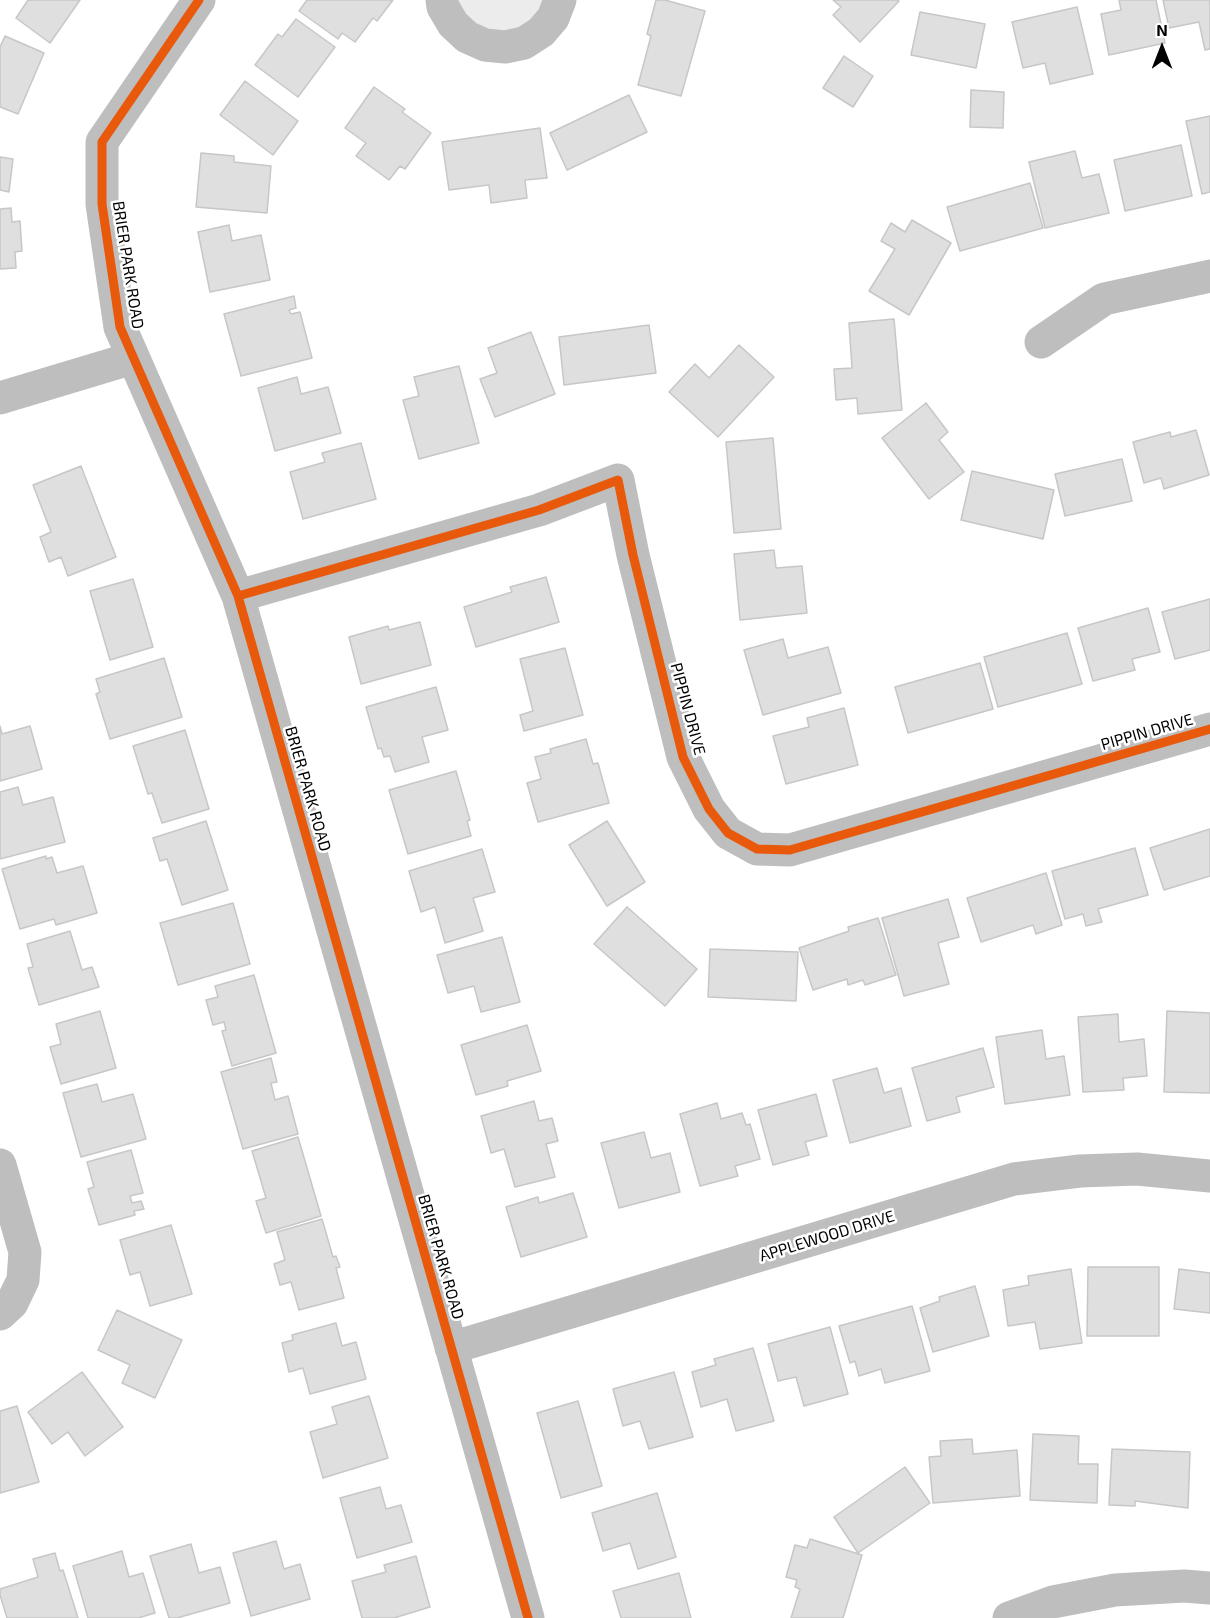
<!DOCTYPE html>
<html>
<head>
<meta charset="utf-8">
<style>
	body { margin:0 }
	#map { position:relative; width:1210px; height:1618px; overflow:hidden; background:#fff; font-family:"Exo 2",sans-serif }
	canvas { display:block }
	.north { position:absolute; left:1132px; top:18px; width:60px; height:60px; -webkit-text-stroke:4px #fff; paint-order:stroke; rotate:0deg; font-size:16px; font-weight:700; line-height:24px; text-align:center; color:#000 }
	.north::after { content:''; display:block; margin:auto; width:21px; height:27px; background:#000; clip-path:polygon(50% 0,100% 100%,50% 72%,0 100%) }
</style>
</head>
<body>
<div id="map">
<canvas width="1210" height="1618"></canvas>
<div class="north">N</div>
</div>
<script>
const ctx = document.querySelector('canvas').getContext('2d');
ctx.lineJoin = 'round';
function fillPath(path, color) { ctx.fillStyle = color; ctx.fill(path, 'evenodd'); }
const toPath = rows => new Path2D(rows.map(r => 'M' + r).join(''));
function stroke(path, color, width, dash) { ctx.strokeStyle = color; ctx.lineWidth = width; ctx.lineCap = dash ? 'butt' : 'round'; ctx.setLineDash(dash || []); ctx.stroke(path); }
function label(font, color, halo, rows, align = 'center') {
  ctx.font = font + ' "Exo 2",sans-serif'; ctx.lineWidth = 5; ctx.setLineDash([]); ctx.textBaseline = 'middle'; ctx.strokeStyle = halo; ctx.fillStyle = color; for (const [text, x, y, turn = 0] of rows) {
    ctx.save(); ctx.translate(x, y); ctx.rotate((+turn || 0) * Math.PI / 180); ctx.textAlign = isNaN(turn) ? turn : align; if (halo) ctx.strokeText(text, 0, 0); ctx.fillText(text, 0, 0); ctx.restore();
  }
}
const green = toPath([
	[457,0,547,0,541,12,520,30,493,33,469,21]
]);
const building = toPath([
	[28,0,80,0,50,43,16,18,28,0],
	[307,0,393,0,377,21,373,18,355,42,342,33,338,39,299,11,307,0],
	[656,0,665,0,705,11,681,96,638,85,651,36,647,34,656,0],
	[833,0,898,0,899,1,860,42,833,15,841,7,833,0],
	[1119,0,1156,0,1165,43,1109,55,1101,14,1121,10,1119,0],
	[1163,0,1210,0,1210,49,1205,50,1199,22,1169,28,1163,0],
	[1077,7,1093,74,1050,84,1045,63,1023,68,1012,22,1077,7],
	[920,12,985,24,976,68,911,55,920,12],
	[296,19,335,47,298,97,255,65,278,34,282,37,296,19],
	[5,36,44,53,18,114,0,107,0,47,5,36],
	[844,56,873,76,853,107,823,88,844,56],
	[245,81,298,121,273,155,220,115,245,81],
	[374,87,405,109,402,112,431,133,405,169,400,166,389,180,356,156,366,143,345,128,374,87],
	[971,90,1004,92,1003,128,970,127,971,90],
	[629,95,647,132,567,170,550,133,629,95],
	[1210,116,1210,192,1202,194,1186,121,1210,116],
	[540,128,547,178,525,180,527,198,491,203,489,185,449,190,442,142,540,128],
	[1181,145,1192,196,1125,211,1114,160,1181,145],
	[1075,151,1082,178,1099,174,1109,213,1045,228,1029,162,1075,151],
	[201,153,234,156,234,162,271,166,267,213,196,207,201,153],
	[0,157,13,159,9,192,0,190,0,157],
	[1030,183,1043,228,960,251,947,207,1030,183],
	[11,208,12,222,20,221,22,251,15,252,16,268,0,269,0,209,11,208],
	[912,220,951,243,909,315,869,291,895,249,881,241,891,223,905,232,912,220],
	[229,225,232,241,261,235,270,280,210,292,198,232,229,225],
	[294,296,296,308,289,310,291,314,300,312,312,358,241,376,224,314,294,296],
	[894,319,902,410,858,414,857,398,836,400,834,369,852,368,849,323,894,319],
	[649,325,656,373,564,385,559,337,649,325],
	[531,332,555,394,495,417,480,379,497,373,488,348,531,332],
	[739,345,774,377,718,437,669,392,695,364,709,378,739,345],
	[459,366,479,443,419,459,403,400,419,396,414,377,459,366],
	[297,377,301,394,328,387,341,433,275,451,258,388,297,377],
	[926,403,948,432,939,440,964,472,929,499,882,438,926,403],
	[1196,430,1209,475,1164,489,1161,478,1144,483,1133,442,1170,432,1171,437,1196,430],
	[773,438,781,529,734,533,726,442,773,438],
	[361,443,376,499,303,519,290,472,325,462,322,453,361,443],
	[1122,459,1132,501,1065,516,1055,474,1122,459],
	[81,466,116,557,68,576,61,557,49,562,40,537,51,532,33,485,81,466],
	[972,471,1054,490,1043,539,961,520,972,471],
	[774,550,776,568,802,566,807,613,740,620,734,554,774,550],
	[546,577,559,622,476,647,464,607,512,592,510,587,546,577],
	[133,579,153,647,110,660,90,591,133,579],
	[1210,599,1210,650,1175,659,1162,612,1210,599],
	[1148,608,1160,652,1132,659,1135,670,1093,681,1078,628,1148,608],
	[420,622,431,665,361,684,349,637,388,626,389,630,420,622],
	[1067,633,1082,684,998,707,984,657,1067,633],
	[783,639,788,658,828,647,841,693,763,715,744,650,783,639],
	[565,648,583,715,524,731,520,715,533,711,520,659,565,648],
	[164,658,182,717,110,739,96,694,100,692,96,679,164,658],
	[980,663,993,709,908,733,895,687,980,663],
	[436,687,448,730,422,737,429,762,395,772,390,756,384,757,381,748,378,749,366,707,436,687],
	[844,708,858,765,786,784,773,736,809,727,807,718,844,708],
	[0,726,2,734,30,726,42,769,0,781,0,726],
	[185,730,209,809,162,823,152,793,148,794,133,746,185,730],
	[586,739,593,764,598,763,609,803,538,822,527,783,541,779,535,757,551,753,550,749,586,739],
	[456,771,470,820,467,821,471,836,408,854,389,790,456,771],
	[18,787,23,805,53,797,65,842,0,859,0,792,18,787],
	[206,821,228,890,182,905,167,859,160,861,153,838,206,821],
	[607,821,645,882,607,906,569,845,607,821],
	[1210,829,1210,876,1164,890,1150,848,1210,829],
	[1135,848,1148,895,1098,909,1102,922,1086,926,1083,914,1065,919,1052,871,1135,848],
	[482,849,495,892,473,898,483,931,445,943,435,907,421,912,409,871,482,849],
	[46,856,46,859,52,857,57,873,83,866,97,913,56,925,54,919,20,929,2,869,46,856],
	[1046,873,1062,925,1036,934,1033,925,981,942,967,898,1046,873],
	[948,899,959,937,938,943,949,984,904,996,882,918,948,899],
	[233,903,250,964,178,985,160,923,233,903],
	[627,907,697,969,665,1006,594,944,627,907],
	[878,918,896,975,865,985,863,980,848,985,847,979,813,990,799,948,849,931,848,927,878,918],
	[70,931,82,970,92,967,99,987,39,1005,28,968,33,967,27,944,70,931],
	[502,937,520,1002,481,1012,474,986,448,993,437,955,502,937],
	[710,949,798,952,796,1001,708,997,710,949],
	[254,975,276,1053,232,1066,222,1031,226,1030,224,1022,213,1025,206,1000,218,997,215,986,254,975],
	[100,1011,116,1068,61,1084,50,1047,61,1044,56,1024,100,1011],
	[1167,1011,1210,1013,1210,1093,1164,1092,1167,1011],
	[1118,1014,1119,1042,1144,1039,1147,1076,1123,1078,1124,1090,1083,1092,1078,1017,1118,1014],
	[527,1025,541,1071,507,1081,508,1086,476,1095,461,1045,527,1025],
	[1042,1030,1046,1059,1064,1056,1070,1095,1005,1104,996,1037,1042,1030],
	[983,1048,994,1087,956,1097,960,1112,927,1121,912,1068,983,1048],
	[271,1058,277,1082,271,1083,275,1100,288,1096,298,1134,243,1149,221,1072,271,1058],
	[877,1068,884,1093,901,1088,911,1126,850,1143,833,1080,877,1068],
	[97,1084,102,1102,133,1094,146,1139,81,1157,63,1093,97,1084],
	[816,1094,827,1136,805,1142,809,1155,773,1165,758,1110,816,1094],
	[534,1101,539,1121,552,1118,558,1141,546,1144,555,1177,515,1187,504,1149,491,1153,481,1116,534,1101],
	[717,1103,721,1119,742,1113,746,1125,750,1124,760,1159,735,1166,738,1176,700,1186,680,1114,717,1103],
	[644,1132,651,1158,670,1153,680,1192,619,1208,601,1143,644,1132],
	[298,1137,321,1216,266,1233,256,1201,266,1198,252,1151,298,1137],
	[131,1150,143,1193,130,1196,132,1203,141,1201,144,1209,134,1211,135,1215,99,1225,88,1189,94,1187,87,1162,131,1150],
	[573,1193,587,1237,521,1257,506,1207,538,1197,539,1203,573,1193],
	[322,1219,333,1257,336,1256,340,1267,336,1268,344,1298,299,1310,291,1282,280,1285,274,1264,285,1260,277,1232,322,1219],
	[171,1225,192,1294,150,1306,140,1272,130,1275,120,1240,171,1225],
	[1088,1267,1159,1267,1159,1336,1087,1336,1088,1267],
	[1071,1269,1082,1343,1040,1349,1035,1322,1008,1326,1003,1290,1029,1285,1028,1276,1071,1269],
	[1179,1269,1210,1273,1210,1313,1174,1309,1179,1269],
	[975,1286,989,1336,933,1352,920,1308,940,1301,939,1297,975,1286],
	[912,1306,930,1371,885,1383,881,1369,859,1376,855,1361,850,1363,839,1326,912,1306],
	[117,1310,182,1340,155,1398,122,1383,130,1365,98,1350,117,1310],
	[336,1323,342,1346,356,1342,366,1379,310,1394,303,1368,289,1372,282,1343,293,1340,292,1335,336,1323],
	[830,1327,848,1394,804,1406,796,1377,778,1381,768,1344,830,1327],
	[753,1348,774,1421,736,1431,727,1399,701,1407,692,1372,716,1365,714,1359,753,1348],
	[82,1372,123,1427,85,1456,68,1432,52,1444,28,1412,82,1372],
	[674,1372,693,1437,649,1449,640,1421,623,1426,613,1389,674,1372],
	[369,1396,388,1458,323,1478,310,1432,337,1424,332,1407,369,1396],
	[578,1401,602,1486,561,1498,537,1413,578,1401],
	[17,1406,39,1482,0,1493,0,1411,17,1406],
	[1033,1434,1079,1436,1078,1464,1098,1464,1097,1503,1030,1500,1033,1434],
	[972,1439,973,1454,1017,1450,1020,1496,933,1503,929,1457,941,1456,940,1441,972,1439],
	[1112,1449,1190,1452,1188,1508,1135,1501,1135,1506,1109,1505,1112,1449],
	[905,1467,930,1503,858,1553,834,1517,905,1467],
	[380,1487,386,1509,401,1505,412,1542,357,1558,340,1498,380,1487],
	[657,1493,676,1557,638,1569,630,1543,603,1551,592,1513,657,1493],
	[810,1539,862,1555,843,1618,791,1618,800,1589,795,1587,797,1580,786,1577,795,1545,807,1548,810,1539],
	[276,1541,284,1569,300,1564,310,1599,251,1616,233,1553,276,1541],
	[191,1544,199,1573,220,1567,230,1603,177,1618,169,1618,150,1556,191,1544],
	[122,1551,129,1577,143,1573,155,1613,138,1618,88,1618,73,1566,122,1551],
	[55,1553,60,1571,63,1570,78,1618,7,1618,0,1595,0,1589,38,1577,33,1559,55,1553],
	[416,1556,430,1607,394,1618,362,1618,352,1581,386,1572,384,1565,416,1556],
	[679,1573,691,1618,621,1618,613,1591,679,1573]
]);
const minor = toPath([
	[199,0,102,142,102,204,120,327,238,596,528,1618],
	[442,0,443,7,453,24,467,37,485,45,505,47,524,43,541,32,553,18,560,0],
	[1041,342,1104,299,1210,276],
	[0,398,133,358],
	[238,596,539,510,618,480,633,555,683,757,709,809,728,833,757,849,790,850,1210,729],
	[0,1165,25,1252,23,1280,12,1303,0,1314],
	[451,1348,1014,1179,1080,1171,1137,1169,1210,1176],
	[1009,1618,1053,1602,1115,1590,1184,1586,1210,1588]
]);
const cycleway = toPath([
	[199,0,102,142,102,204,120,327,238,596,528,1618],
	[238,596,539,510,618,480,633,555,683,757,709,809,728,833,757,849,790,850,1210,729]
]);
const streetNames = [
	["BRIER PARK ROAD",128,265,81],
	["PIPPIN DRIVE",688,709,75],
	["PIPPIN DRIVE",1147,732,-16],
	["BRIER PARK ROAD",308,789,74],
	["APPLEWOOD DRIVE",827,1236,-17],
	["BRIER PARK ROAD",441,1257,74]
];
fillPath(green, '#ececec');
fillPath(building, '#dfdfdf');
stroke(building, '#c7c7c7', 1.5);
stroke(minor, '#bebebe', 33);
stroke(cycleway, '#e8590c', 9);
label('16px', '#000', '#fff', streetNames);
</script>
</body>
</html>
